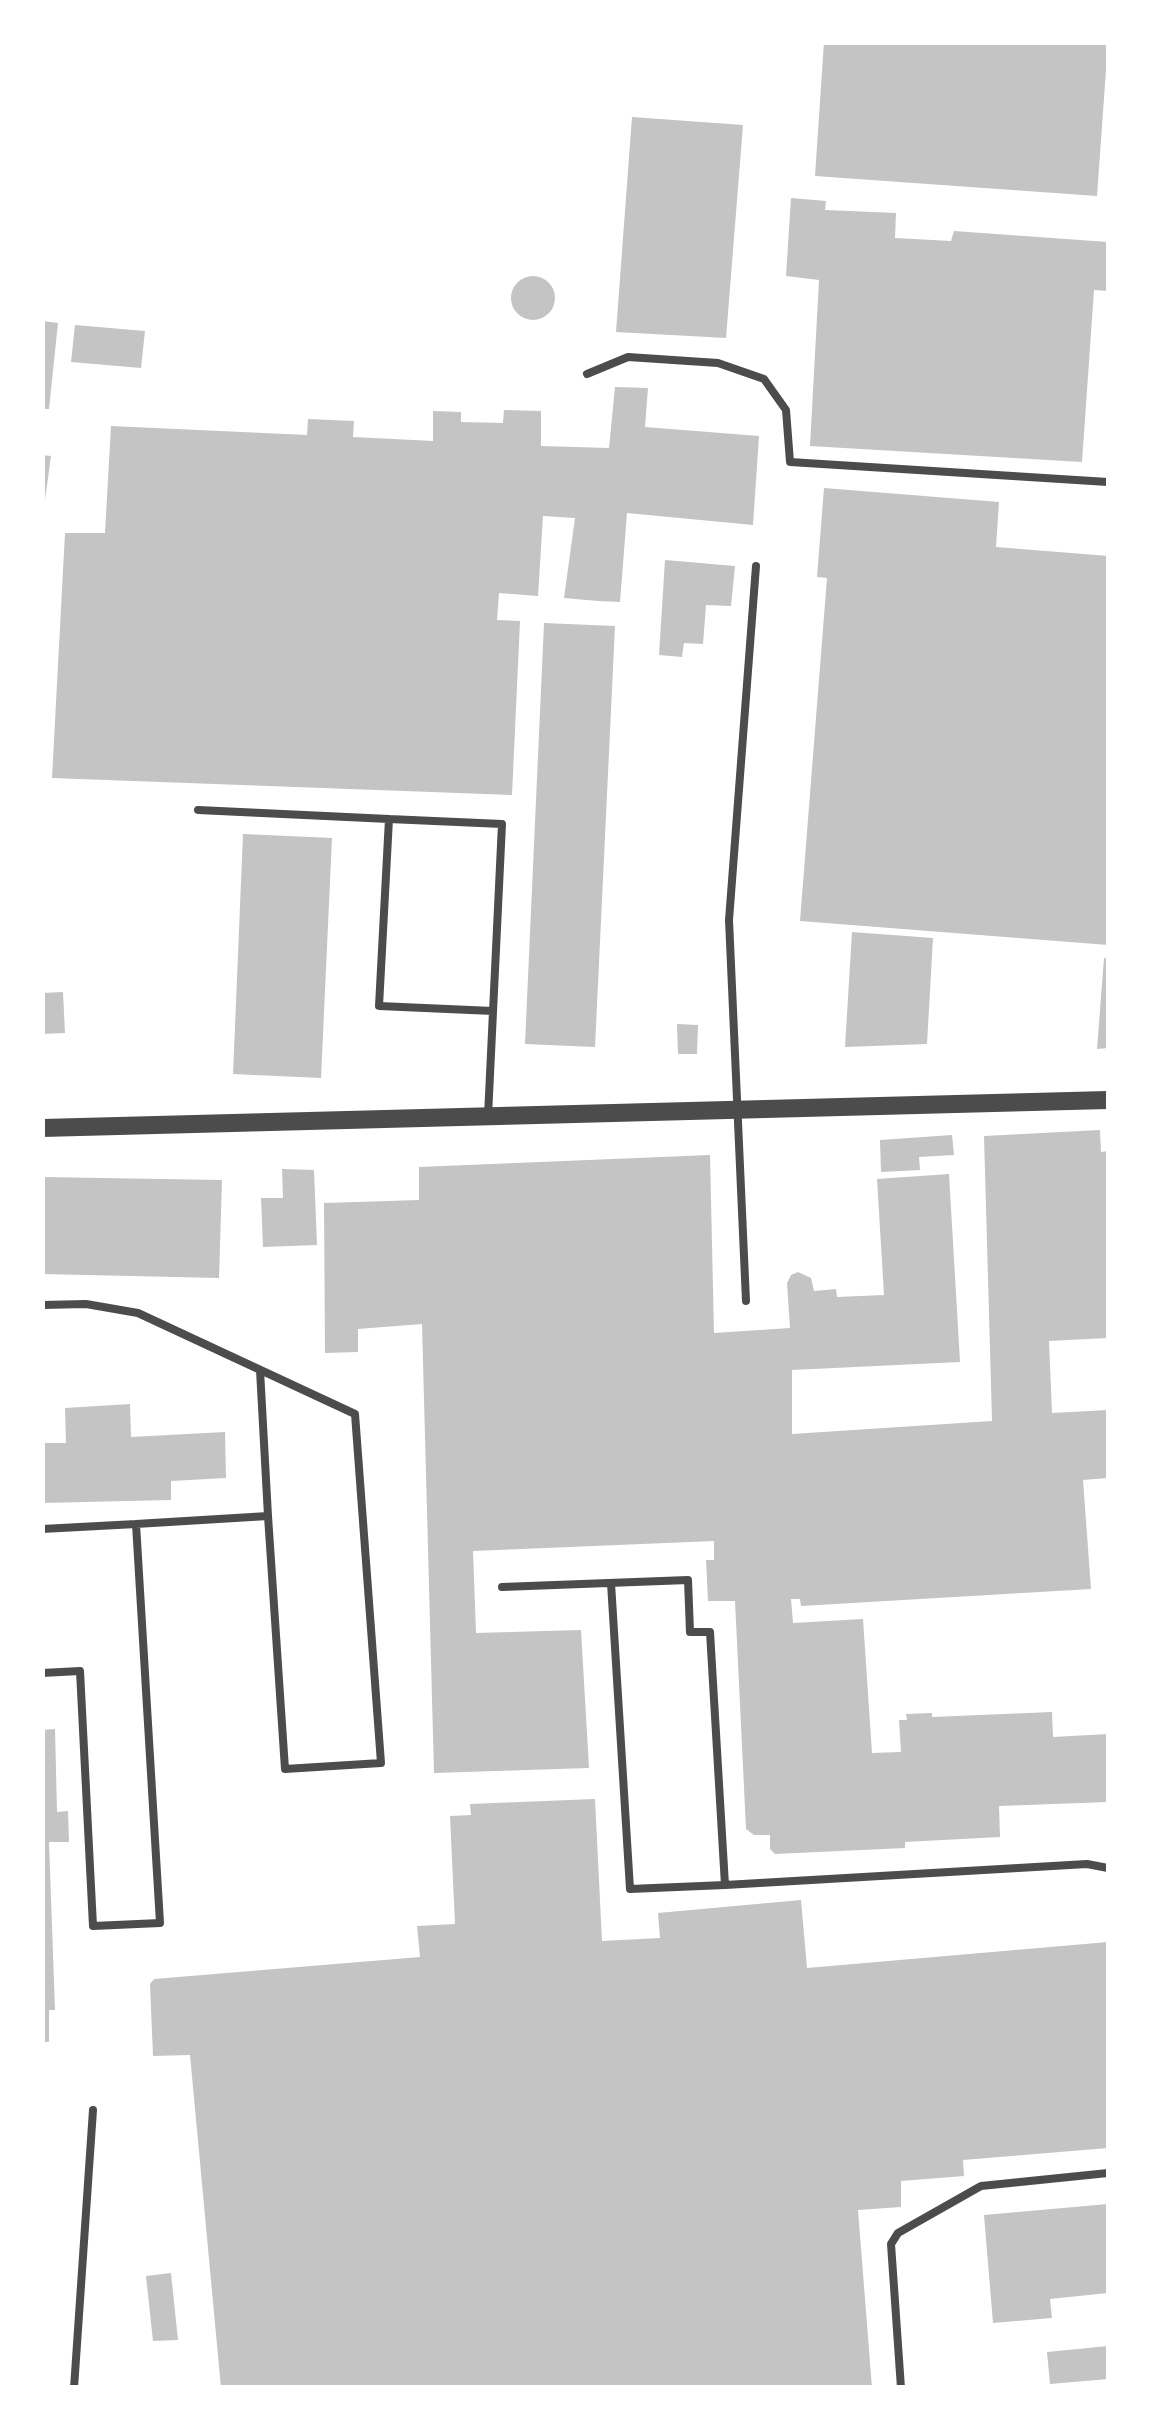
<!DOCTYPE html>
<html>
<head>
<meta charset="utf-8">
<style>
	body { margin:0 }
	#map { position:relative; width:1151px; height:2430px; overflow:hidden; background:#fff; font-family:Barlow,sans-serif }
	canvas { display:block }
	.frame { position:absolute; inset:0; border:45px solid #fff; pointer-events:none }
</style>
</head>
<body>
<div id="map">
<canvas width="1151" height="2430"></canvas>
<div class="frame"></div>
</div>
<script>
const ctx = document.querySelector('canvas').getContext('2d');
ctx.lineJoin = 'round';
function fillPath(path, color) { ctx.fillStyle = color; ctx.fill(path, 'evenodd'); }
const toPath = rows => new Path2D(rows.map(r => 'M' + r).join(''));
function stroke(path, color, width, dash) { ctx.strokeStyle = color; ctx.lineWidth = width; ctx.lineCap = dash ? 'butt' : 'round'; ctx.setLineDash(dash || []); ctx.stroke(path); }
const building = toPath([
	[824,42,1108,42,1097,196,815,176],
	[632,117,743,125,726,338,616,332],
	[791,198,826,201,825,210,896,213,895,238,951,241,954,231,1108,242,1108,291,1094,290,1082,462,810,446,819,280,786,276],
	'511 298a22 22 0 1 1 44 0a22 22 0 1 1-44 0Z',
	[42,321,58,323,49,409,42,409],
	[75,325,145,331,141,368,71,362],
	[615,387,648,388,645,427,759,436,753,525,627,513,620,602,598,601,564,598,575,518,543,516,538,596,499,593,497,620,520,621,512,795,52,778,65,533,105,533,111,426,307,435,308,419,354,421,353,437,433,441,433,411,461,412,461,422,503,423,504,410,541,411,541,446,609,448],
	[42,455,51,456,45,500,42,500],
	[824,488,999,502,996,547,1108,556,1108,945,800,921,827,578,817,577],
	[665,560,735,566,731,606,706,605,703,644,684,643,682,657,659,655],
	[544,623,615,626,595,1047,525,1044],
	[243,834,332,838,321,1078,233,1074],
	[852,932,933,938,927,1044,845,1047],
	[1104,958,1108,958,1108,1048,1097,1049],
	[63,992,65,1033,42,1034,42,993],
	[677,1024,698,1025,697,1054,678,1054],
	[1100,1130,1101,1152,1108,1151,1108,1338,1049,1341,1052,1413,1108,1410,1108,1478,1083,1480,1091,1589,801,1606,800,1599,791,1599,793,1623,863,1619,872,1753,901,1752,899,1720,907,1720,906,1714,932,1713,932,1717,1052,1712,1053,1737,1108,1734,1108,1802,999,1806,1000,1837,905,1842,905,1848,775,1854,770,1849,770,1835,754,1835,746,1829,735,1601,708,1601,706,1560,714,1560,714,1541,473,1551,476,1633,581,1630,589,1768,434,1773,422,1324,358,1329,358,1352,325,1353,324,1203,419,1200,419,1167,710,1155,714,1333,790,1328,787,1283,791,1275,798,1272,811,1278,814,1291,836,1289,837,1297,884,1295,877,1179,949,1174,960,1362,792,1370,792,1434,992,1421,984,1136],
	[952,1135,954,1155,919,1157,920,1170,881,1172,880,1140],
	[282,1169,314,1170,317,1245,263,1247,261,1198,283,1198],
	[42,1177,222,1180,219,1278,42,1274],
	[130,1404,131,1437,225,1432,226,1478,171,1481,171,1500,42,1503,42,1443,66,1443,65,1408],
	[55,1729,57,1812,68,1811,69,1842,49,1842,55,2010,49,2010,49,2042,42,2042,42,1730],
	[595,1799,602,1941,660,1938,658,1913,801,1900,807,1968,1108,1942,1108,2148,963,2160,964,2176,901,2181,901,2207,858,2210,872,2388,221,2388,190,2055,153,2056,150,1984,154,1979,420,1957,417,1926,455,1924,450,1816,471,1815,470,1804],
	[1108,2204,1108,2293,1050,2299,1052,2318,993,2323,984,2215],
	[171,2273,178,2340,153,2341,146,2276],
	[1108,2346,1108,2379,1050,2384,1047,2352]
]);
const service = toPath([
	[587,374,628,357,718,363,764,379,786,410,790,462,1108,482],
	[198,810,389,819,379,1006,493,1011],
	[389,819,502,824,488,1116],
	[746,1301,729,920,756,566],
	[42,1305,86,1304,138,1313,355,1414,381,1763,285,1769,268,1516,136,1524,160,1923,93,1926,80,1671,42,1673],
	[260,1370,268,1516],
	[42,1529,136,1524],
	[611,1583,630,1889,725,1885],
	[502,1587,688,1580,690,1632,710,1632,725,1885,1087,1864,1108,1868],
	[74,2388,93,2110],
	[901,2388,891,2244,898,2233,981,2186,1108,2173]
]);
const tertiary = toPath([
	[42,1128,1108,1100]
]);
fillPath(building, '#c4c4c4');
stroke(service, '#4c4c4c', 8);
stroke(tertiary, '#4c4c4c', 18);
</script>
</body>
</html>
